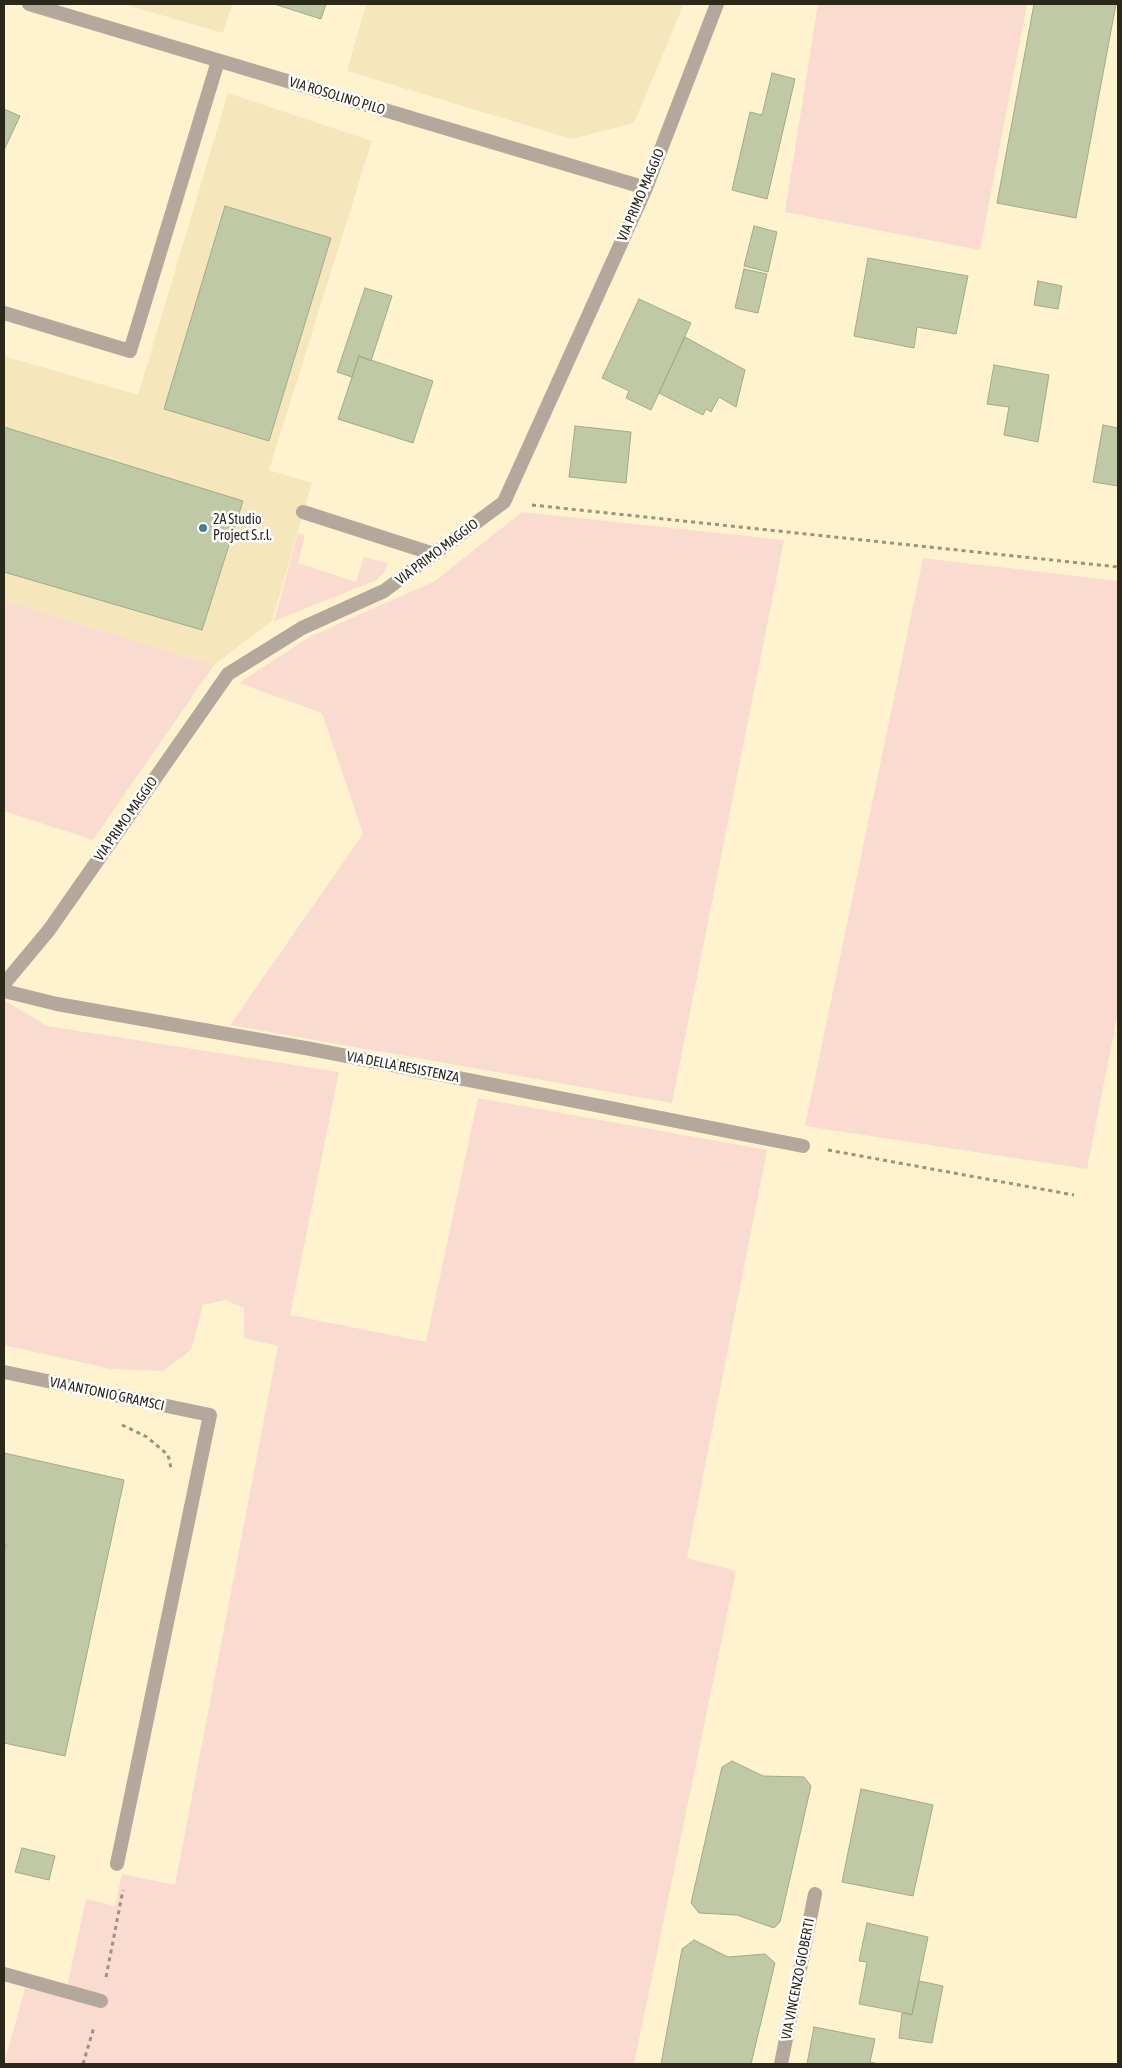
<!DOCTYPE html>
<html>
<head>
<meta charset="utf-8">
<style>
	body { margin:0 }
	#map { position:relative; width:1122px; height:2068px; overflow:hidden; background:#fef3ce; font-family:"Asap Condensed",sans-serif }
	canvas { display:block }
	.frame { position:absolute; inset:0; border:5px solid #2b2719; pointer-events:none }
</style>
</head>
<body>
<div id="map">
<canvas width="1122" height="2068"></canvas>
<div class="frame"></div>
</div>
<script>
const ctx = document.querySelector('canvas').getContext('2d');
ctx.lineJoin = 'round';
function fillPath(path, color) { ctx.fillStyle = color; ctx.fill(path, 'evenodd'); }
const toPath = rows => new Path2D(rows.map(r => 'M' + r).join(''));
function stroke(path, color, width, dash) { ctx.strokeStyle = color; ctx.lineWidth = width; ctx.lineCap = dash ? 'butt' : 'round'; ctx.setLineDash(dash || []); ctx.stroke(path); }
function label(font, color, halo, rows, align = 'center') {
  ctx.font = font + ' "Asap Condensed",sans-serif'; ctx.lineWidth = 5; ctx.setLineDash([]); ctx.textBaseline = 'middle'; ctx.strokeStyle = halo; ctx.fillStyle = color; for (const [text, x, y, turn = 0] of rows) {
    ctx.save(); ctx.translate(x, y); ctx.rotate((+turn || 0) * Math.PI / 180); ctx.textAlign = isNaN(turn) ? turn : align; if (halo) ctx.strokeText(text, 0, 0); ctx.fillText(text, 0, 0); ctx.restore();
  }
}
const built = toPath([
	[123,4,232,4,223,33],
	[366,4,684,4,634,123,572,139,347,71],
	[228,93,372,141,269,470,312,483,272,621,214,665,4,601,4,356,138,395]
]);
const green = toPath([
	[818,4,1027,4,980,250,785,212],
	[522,512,784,540,672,1103,230,1025,363,834,322,713,239,683,311,636,435,581],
	[298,533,305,535,298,563,356,582,364,557,388,563,385,571,377,580,274,621],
	[923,558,1118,581,1118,1012,1087,1169,805,1126],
	[4,601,214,665,93,840,4,811],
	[4,1000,47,1026,339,1072,290,1315,426,1342,478,1098,767,1150,687,1558,736,1571,634,2064,4,2064,25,1988,65,1996,86,1899,115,1906,122,1874,175,1885,278,1346,244,1338,244,1308,225,1300,203,1305,191,1350,163,1371,111,1369,4,1345]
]);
const building = toPath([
	[274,4,326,4,321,19,274,4],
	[1034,4,1116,4,1076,218,997,203,1034,4],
	[772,73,795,79,767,199,732,190,750,112,762,115,772,73],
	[4,109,20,116,4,150,4,109],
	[225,206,331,238,269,441,164,409,225,206],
	[754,226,777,232,768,272,744,266,754,226],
	[868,258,968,276,956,334,917,327,914,348,854,336,868,258],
	[744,269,767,274,758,313,735,308,744,269],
	[1038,281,1062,286,1058,309,1034,305,1038,281],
	[365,288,392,296,371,361,359,356,352,377,337,372,365,288],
	[639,299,691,323,651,410,626,398,629,391,602,378,639,299],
	[685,337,745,370,736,407,719,397,711,412,706,409,703,415,659,393,685,337],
	[359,356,433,381,413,443,338,419,359,356],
	[994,365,1049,375,1038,442,1004,435,1009,407,987,404,994,365],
	[1103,425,1118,428,1118,486,1093,482,1103,425],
	[575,426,631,432,626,483,569,477,575,426],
	[4,427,243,501,202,630,4,572,4,427],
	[4,1453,124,1480,65,1756,4,1743,4,1554,6,1545,4,1544,4,1453],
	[732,1761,763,1776,804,1777,811,1786,780,1922,774,1928,737,1915,699,1913,691,1903,722,1767,732,1761],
	[861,1789,933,1805,913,1896,842,1882,861,1789],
	[22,1848,55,1856,49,1880,15,1872,22,1848],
	[867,1923,928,1937,912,2014,859,2004,867,1962,859,1961,867,1923],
	[694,1940,728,1957,765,1954,775,1963,751,2064,661,2064,682,1949,694,1940],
	[919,1981,943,1986,932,2043,899,2038,902,2013,912,2015,919,1981],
	[814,2027,875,2039,870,2062,879,2064,807,2064,814,2027]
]);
const path = toPath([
	[532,505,1118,567],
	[828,1150,1074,1195],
	[122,1425,147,1437,168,1455,171,1468],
	[106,1977,123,1890],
	[83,2064,94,2027]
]);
const service = toPath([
	[4,313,130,351,218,61],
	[303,512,434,554]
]);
const minor = toPath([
	[29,4,646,188],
	[4,984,49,930,228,674,302,628,384,591,504,502,646,188,717,4],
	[4,991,57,1004,311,1049,803,1146],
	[4,1372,210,1415,117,1864],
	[4,1974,101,2001],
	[781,2064,815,1894]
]);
const markers = [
	[203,528,5,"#3f7e93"]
];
const streetNames = [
	["VIA ROSOLINO PILO",337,96,17],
	["VIA PRIMO MAGGIO",641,195,-67],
	["VIA PRIMO MAGGIO",437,552,-37],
	["VIA PRIMO MAGGIO",126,819,-55],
	["VIA DELLA RESISTENZA",403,1067,11],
	["VIA ANTONIO GRAMSCI",107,1394,12],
	["VIA VINCENZO GIOBERTI",798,1979,-79]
];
const poiNames = [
	["2A Studio",213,520],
	["Project S.r.l.",213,536]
];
fillPath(built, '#f5e7bb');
fillPath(green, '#f9dbd0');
fillPath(building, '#c0c9a5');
stroke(building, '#a1aa87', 1);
stroke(path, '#9c947a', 3, [4, 4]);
stroke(service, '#b4a79b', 14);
stroke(minor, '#b4a79b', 14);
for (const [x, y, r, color] of markers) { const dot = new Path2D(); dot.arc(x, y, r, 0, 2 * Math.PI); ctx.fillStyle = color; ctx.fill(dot); stroke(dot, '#fff', 2); }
label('14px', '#2b2719', '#fff', streetNames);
label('14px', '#2b2719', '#fff', poiNames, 'left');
</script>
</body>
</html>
